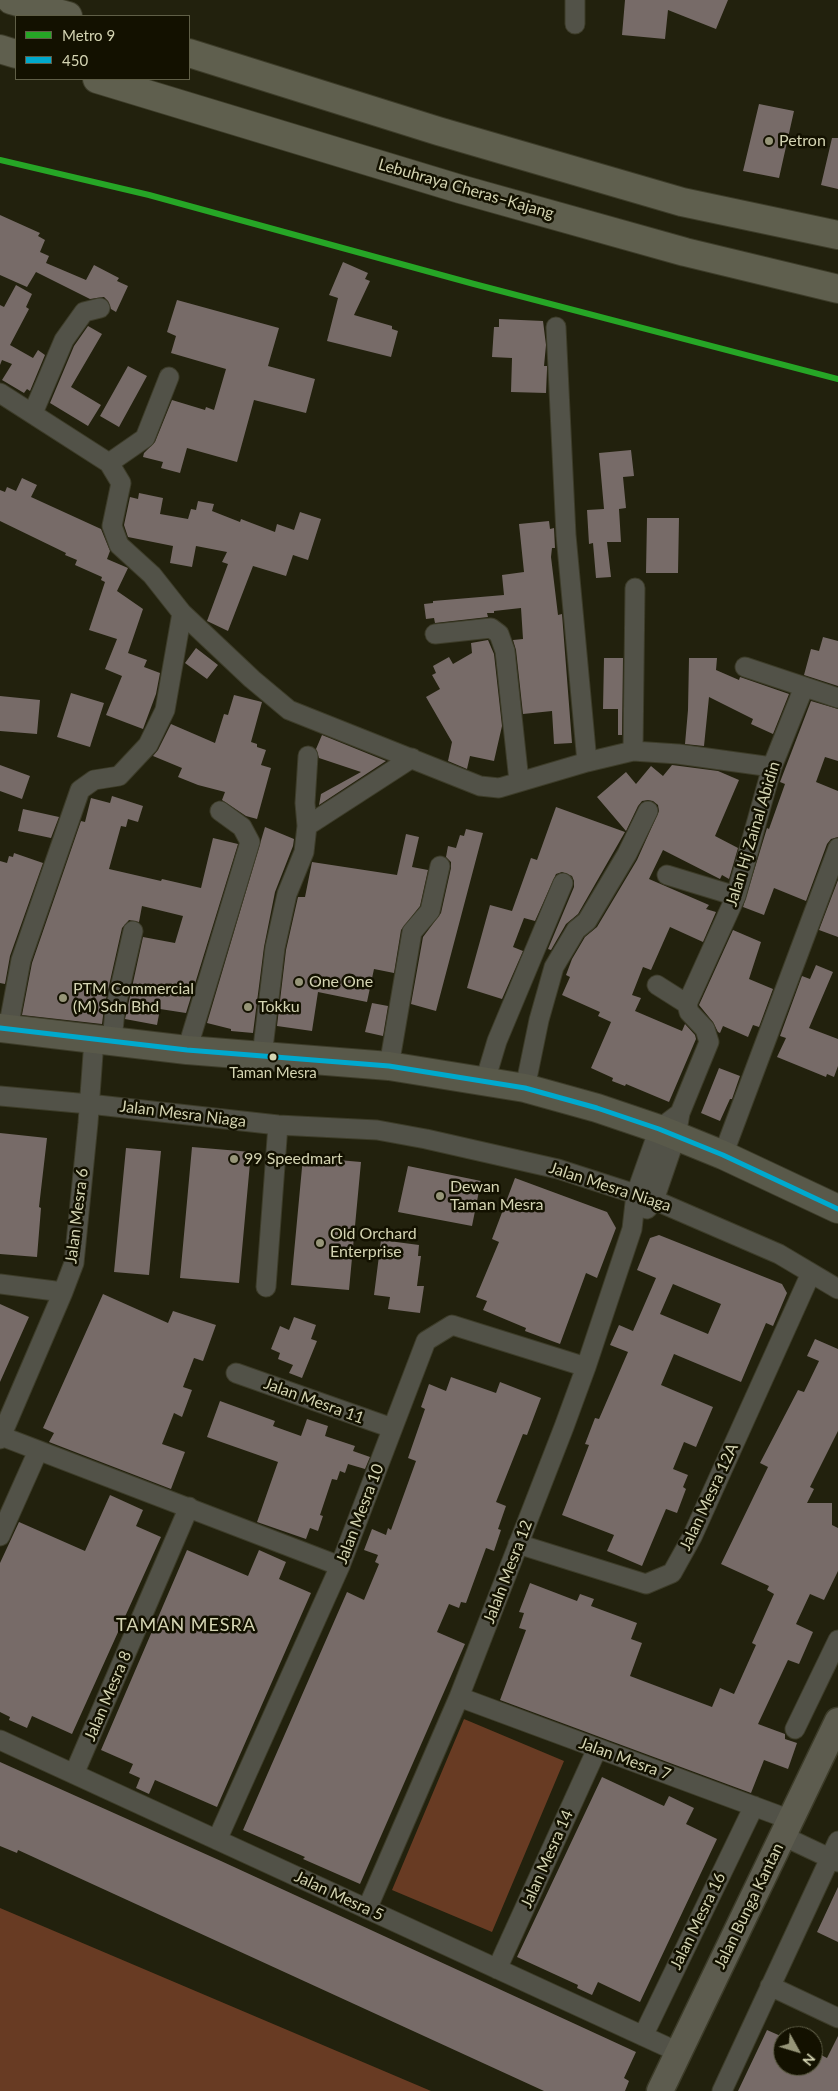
<!DOCTYPE html>
<html>
<head>
<meta charset="utf-8">
<style>
	body { margin:0 }
	#map { position:relative; width:838px; height:2091px; overflow:hidden; background:#22210d; font-family:Lato,sans-serif }
	canvas { display:block }
	.legend { position:absolute; left:15px; top:15px; width:175px; height:65px; box-sizing:border-box; background:#131100; border:1px solid #605f47; margin:0; padding:6px 9px; list-style:none; font-size:15px; color:#d4d4b2 }
	.legend li { display:flex; align-items:center; gap:10px; height:25px }
	.legend b { width:25px; border:1px solid #605f47 }
	.north { position:absolute; left:773px; top:2026px; width:50px; height:50px; box-sizing:border-box; background:#131100; border:1px solid #605f47; border-radius:50%; rotate:129deg; font-size:14px; font-weight:700; line-height:20px; text-align:center; color:#d4d4b2 }
	.north::after { content:''; display:block; margin:auto; width:18px; height:22px; background:#969578; clip-path:polygon(50% 0,100% 100%,50% 72%,0 100%) }
</style>
</head>
<body>
<div id="map">
<canvas width="838" height="2091"></canvas>
<ul class="legend">
<li><b style="height:6px;background:#26a626"></b>Metro 9</li>
<li><b style="height:6px;background:#00a9ce"></b>450</li>
</ul>
<div class="north">N</div>
</div>
<script>
const ctx = document.querySelector('canvas').getContext('2d');
ctx.lineJoin = 'round';
function fillPath(path, color) { ctx.fillStyle = color; ctx.fill(path, 'evenodd'); }
const toPath = rows => new Path2D(rows.map(r => 'M' + r).join(''));
function stroke(path, color, width, dash) { ctx.strokeStyle = color; ctx.lineWidth = width; ctx.lineCap = dash ? 'butt' : 'round'; ctx.setLineDash(dash || []); ctx.stroke(path); }
function label(font, color, halo, rows, align = 'center') {
  ctx.font = font + ' Lato,sans-serif'; ctx.lineWidth = 5; ctx.setLineDash([]); ctx.textBaseline = 'middle'; ctx.strokeStyle = halo; ctx.fillStyle = color; for (const [text, x, y, turn = 0] of rows) {
    ctx.save(); ctx.translate(x, y); ctx.rotate((+turn || 0) * Math.PI / 180); ctx.textAlign = isNaN(turn) ? turn : align; if (halo) ctx.strokeText(text, 0, 0); ctx.fillText(text, 0, 0); ctx.restore();
  }
}
const green = toPath([
	[464,1719,564,1761,492,1932,392,1890],
	[0,1908,431,2091,0,2091]
]);
const building = toPath([
	[625,0,728,0,716,29,668,10,665,39,622,35],
	[759,104,794,111,779,178,743,171],
	[832,138,838,138,838,189,821,185],
	[0,215,40,233,38,236,45,240,40,252,49,256,46,263,86,280,94,265,119,278,117,281,128,286,116,312,111,309,108,301,104,297,90,299,36,272,27,287,0,275],
	[343,262,368,273,365,279,370,281,354,315,392,326,392,329,398,331,391,357,327,341,338,298,329,295],
	[16,285,32,294,26,307,29,309,10,345,33,358,38,350,45,355,30,391,27,389,24,393,2,380,12,364,2,360,0,365,0,305,4,307],
	[177,300,279,328,268,366,315,379,306,413,254,400,237,462,187,448,180,473,161,468,163,462,143,457,144,453,155,442,172,400,205,410,206,407,214,410,226,369,171,353,176,336,167,332],
	[499,319,543,321,546,345,544,366,547,366,547,369,546,393,511,392,512,358,492,357,494,327,499,327],
	[88,326,102,334,71,387,101,405,88,426,50,403,74,346],
	[128,366,147,376,119,427,100,416],
	[631,450,634,476,623,477,626,508,619,509,621,542,607,542,611,577,596,578,593,543,589,544,587,510,604,509,599,453],
	[22,478,37,485,31,497,101,529,110,551,107,559,128,568,117,591,143,609,128,653,147,660,144,667,160,673,156,694,143,729,106,715,122,676,105,669,117,639,89,630,105,582,101,580,102,577,75,565,77,560,65,555,66,553,0,521,0,490,5,492,7,487,16,491],
	[139,493,163,498,160,514,188,519,191,509,196,510,198,501,214,504,212,511,240,522,241,519,275,532,277,524,294,530,300,512,321,519,308,560,293,555,286,576,253,566,228,631,207,621,228,564,222,562,227,552,196,546,192,567,170,563,173,546,128,537,124,525,130,497,138,499],
	[647,518,679,518,678,573,646,573],
	[549,521,550,529,554,528,555,548,552,548,551,557,558,615,562,614,572,743,554,744,552,711,523,714,516,650,513,640,523,639,521,608,494,611,494,613,487,613,488,617,435,623,434,618,426,619,424,604,433,603,433,601,504,595,502,575,524,572,519,524],
	[823,637,838,641,838,686,804,675,811,649,819,651],
	[488,640,494,654,502,726,494,761,470,756,467,769,448,761,452,742,426,697,440,689,432,675,436,673,433,666,449,657,453,664,472,653,471,643],
	[196,648,218,665,207,679,185,663],
	[604,658,623,658,622,735,618,735,618,709,603,709],
	[689,658,717,658,716,670,739,680,740,677,789,694,773,734,751,724,753,719,709,697,704,746,685,744,688,710],
	[71,693,104,703,90,747,57,737],
	[234,695,262,702,251,742,257,744,257,747,266,750,261,765,271,768,257,819,246,816,222,800,225,792,198,785,178,777,182,768,153,756,158,750,171,724,215,743,224,714,228,715],
	[0,696,40,700,37,734,0,731],
	[811,701,838,709,838,761,825,757,816,782,838,791,838,837,831,839,827,844,806,901,774,888,764,915,743,907,767,828,769,829,785,784,780,782],
	[322,735,386,761,319,805,321,794,361,772,319,758,316,749],
	[0,765,30,776,22,799,0,791],
	[672,765,718,771,739,780,715,836,738,848,729,879,722,875,720,879,663,850,649,879,709,905,706,909,716,912,703,942,670,927,651,970,643,967,632,995,641,998,635,1011,682,1031,685,1024,695,1035,696,1039,669,1102,626,1084,625,1086,612,1081,613,1078,591,1068,611,1022,598,1016,600,1012,562,995,570,977,566,975,572,959,585,937,597,927,637,860,659,811,658,805,653,801,648,800,642,801,638,806,626,831,597,797,626,772,636,784,651,766,663,776],
	[112,796,143,806,138,822,128,819,126,827,121,826,109,869,161,881,162,879,201,888,213,838,238,844,186,1013,160,1009,157,1025,125,1019,143,937,175,943,183,916,142,906,139,922,129,920,122,928,104,1008,102,1024,22,1015,32,963,81,821,85,822,91,798,110,803],
	[556,807,625,832,578,914,566,924,551,950,548,949,574,887,574,881,572,876,562,872,556,874,535,921,524,918,513,947,523,951,502,999,467,988,490,905,512,911,531,858,537,860],
	[23,809,59,817,51,838,18,831],
	[265,827,294,839,293,846,275,892,264,947,253,1033,231,1031,231,1029,207,1023],
	[466,829,483,833,436,1011,411,1004,423,937,441,913,451,868,451,862,446,857,448,846,456,848,460,835,464,836],
	[406,834,419,837,412,867,428,870,420,906,401,930,394,973,374,969,367,1002,318,992,312,1031,277,1026,286,950,298,897,305,897,312,862,397,875],
	[14,853,43,863,10,956,5,984,0,983,0,861,7,863,9,856,13,857],
	[838,880,838,937,819,930],
	[733,930,761,942,749,979,773,989,759,1027,753,1025,748,1037,723,1026,720,1033,718,1032,713,1022,699,1005],
	[816,965,833,972,809,1028,838,1039,838,1066,834,1077,827,1074,826,1077,777,1057,786,1038,780,1036,802,976,810,979],
	[372,1003,388,1006,383,1036,365,1032],
	[719,1068,740,1076,732,1099,730,1099,720,1121,701,1113],
	[0,1133,47,1138,39,1207,41,1208,37,1257,0,1254],
	[192,1147,251,1152,239,1283,180,1278],
	[126,1148,161,1151,149,1275,114,1272],
	[303,1157,361,1162,349,1290,291,1285],
	[408,1166,481,1181,472,1226,398,1212],
	[515,1178,607,1212,616,1228,597,1278,586,1273,560,1344,525,1331,526,1328,483,1310,487,1301,476,1297,499,1242,492,1239],
	[659,1235,782,1284,787,1293,773,1326,766,1323,741,1382,674,1354,661,1385,713,1407,696,1447,684,1442,673,1469,688,1475,683,1487,686,1489,677,1513,666,1509,642,1566,607,1551,614,1535,562,1515,589,1445,585,1444,595,1418,599,1419,628,1352,610,1345,619,1325,633,1331,656,1278,637,1270,650,1238],
	[673,1284,721,1304,708,1334,660,1314],
	[381,1240,419,1245,418,1256,421,1256,417,1286,424,1286,420,1313,388,1309,390,1297,374,1295],
	[103,1294,168,1323,173,1311,216,1325,203,1361,194,1358,183,1387,192,1390,182,1417,174,1413,162,1444,185,1452,171,1489,49,1442,54,1433,43,1428],
	[0,1304,29,1317,0,1382],
	[294,1317,316,1325,311,1339,317,1341,302,1378,289,1373,293,1365,278,1359,280,1353,271,1349,280,1326,289,1330],
	[815,1339,838,1349,838,1431,810,1487,814,1489,807,1503,832,1503,832,1525,838,1528,838,1571,824,1600,810,1594,796,1624,813,1632,799,1664,788,1660,758,1724,785,1734,785,1739,797,1743,788,1769,764,1760,751,1793,500,1700,526,1630,519,1628,524,1613,519,1612,530,1583,577,1601,580,1594,594,1599,591,1606,637,1623,631,1639,642,1643,630,1676,712,1707,720,1688,734,1694,756,1645,752,1643,774,1594,767,1590,769,1586,721,1564,768,1467,760,1463,798,1390,804,1392,819,1361,807,1356],
	[451,1377,496,1393,500,1382,541,1398,527,1435,523,1434,496,1502,506,1506,498,1529,501,1530,494,1551,486,1548,466,1603,461,1602,459,1608,449,1604,437,1632,465,1644,360,1884,303,1859,305,1857,243,1830,347,1592,364,1600,379,1564,375,1562,378,1555,364,1550,372,1529,386,1535,388,1528,391,1530,416,1461,408,1458,425,1409,421,1407,429,1384,446,1391],
	[220,1401,275,1421,273,1426,301,1436,307,1419,328,1426,325,1436,355,1446,353,1451,370,1457,365,1469,348,1464,345,1473,340,1471,337,1480,332,1479,320,1515,323,1516,318,1531,310,1528,306,1539,257,1522,278,1462,207,1437],
	[110,1495,143,1510,136,1526,161,1537,72,1734,32,1716,27,1728,9,1720,10,1717,0,1712,0,1563,19,1522,85,1551],
	[187,1550,248,1576,259,1550,286,1562,279,1579,311,1593,217,1807,155,1780,149,1794,136,1788,140,1778,129,1773,133,1764,101,1750],
	[0,1762,221,1861,636,2052,624,2078,629,2081,625,2091,544,2091,18,1850,17,1853,0,1846],
	[602,1777,664,1806,669,1796,694,1808,686,1824,717,1839,640,2002,598,1982,592,1995,577,1988,578,1985,517,1957],
	[838,1887,838,1942,817,1932],
	[767,2030,783,2037,783,2066,813,2066,813,2051,827,2058,838,2036,838,2091,738,2091]
]);
const street = toPath([
	[575,24,575,0],
	[556,327,566,535,587,762],
	[169,377,145,438,109,463,121,483,112,526,119,545,152,575,182,613,252,679,289,710,480,786,499,788,587,762,633,751,678,754,772,767],
	[0,393,109,463],
	[33,413,64,340,84,312,100,308],
	[435,634,491,628,499,634,505,651,519,781],
	[745,667,838,698],
	[633,751,635,588],
	[307,826,412,758],
	[667,875,736,896],
	[657,985,687,1004],
	[8,1029,21,960,80,790,94,780,119,776,148,745,165,710,182,613],
	[112,1041,115,1010,133,931],
	[187,1050,250,842,242,827,220,811],
	[262,1056,275,948,287,894,304,852,307,826,305,803,308,756],
	[389,1066,412,932,430,911,440,866],
	[485,1081,497,1041,563,883],
	[525,1088,539,1020,554,967,576,930,587,921,627,854,648,811],
	[0,1096,89,1104,278,1125,377,1130,426,1139,558,1169,654,1200,779,1254,838,1289],
	[723,1155,838,848],
	[647,1209,654,1200,676,1136,680,1113,709,1042,705,1029,689,1012,687,1004,736,896,772,767,804,687],
	[0,1284,63,1292],
	[266,1287,278,1125],
	[236,1373,392,1428],
	[1,1436,340,1566],
	[0,1439,63,1292,74,1263,88,1123,94,1040],
	[0,1536,38,1451],
	[518,1544,646,1584,672,1573,692,1537,811,1273],
	[459,1697,791,1820],
	[795,1729,838,1640],
	[0,1740,678,2052],
	[74,1774,189,1507],
	[783,1836,838,1862],
	[217,1840,340,1566,426,1341,452,1325,586,1367],
	[367,1909,459,1697,564,1427,586,1367,632,1229,636,1194,659,1129,680,1113],
	[497,1969,597,1749],
	[770,1986,838,2018],
	[643,2036,754,1806],
	[722,2091,838,1841]
]);
const secondary = toPath([
	[660,2091,838,1721]
]);
const primary = toPath([
	[0,1028,187,1050,389,1066,525,1088,597,1108,659,1129,723,1155,838,1209]
]);
const highway = toPath([
	[11,0,68,16],
	[0,49,16,54],
	[189,53,438,131,682,202,838,235],
	[97,79,460,189,685,252,838,289]
]);
const bus1 = toPath([
	[0,1028,187,1050,389,1066,525,1088,597,1108,659,1129,723,1155,838,1209]
]);
const metro1 = toPath([
	[0,160,149,195,474,284,838,379]
]);
const markers = [
	[769,141,5,"#969578"],
	[299,982,5,"#969578"],
	[63,998,5,"#969578"],
	[248,1007,5,"#969578"],
	[273,1057,4.5,"#d4d4b2"],
	[234,1159,5,"#969578"],
	[440,1196,5,"#969578"],
	[320,1243,5,"#969578"]
];
const busNames = [
	["Taman Mesra",273,1073]
];
const poiNames = [
	["Petron",779,141],
	["One One",309,982],
	["PTM Commercial",73,989],
	["(M) Sdn Bhd",73,1007],
	["Tokku",258,1007],
	["99 Speedmart",244,1159],
	["Dewan",450,1187],
	["Taman Mesra",450,1205],
	["Old Orchard",330,1234],
	["Enterprise",330,1252]
];
const streetNames = [
	["Lebuhraya Cheras–Kajang",466,189,16],
	["Jalan Hj Zainal Abidin",753,834,-73],
	["Jalan Mesra Niaga",183,1114,7],
	["Jalan Mesra Niaga",610,1187,18],
	["Jalan Mesra 6",77,1216,-83],
	["Jalan Mesra 11",314,1401,20],
	["Jalan Mesra 12A",709,1497,-65],
	["Jalan Mesra 10",360,1514,-69],
	["Jalaln Mesra 12",508,1572,-69],
	["Jalan Mesra 8",108,1696,-67],
	["Jalan Mesra 7",625,1759,20],
	["Jalan Mesra 14",547,1859,-66],
	["Jalan Mesra 5",339,1896,25],
	["Jalan Bunga Kantan",749,1906,-64],
	["Jalan Mesra 16",698,1921,-64]
];
const neighbourhoodNames = [
	["TAMAN MESRA",186,1625]
];
fillPath(green, '#683b23');
fillPath(building, '#776b68');
stroke(street, '#3d3c29', 21);
stroke(secondary, '#3d3c29', 29);
stroke(primary, '#3d3c29', 30);
stroke(highway, '#3d3c29', 30);
stroke(street, '#525248', 19);
stroke(secondary, '#5d5c4f', 26);
stroke(primary, '#59594a', 28);
stroke(highway, '#5f5f4e', 28);
stroke(bus1, '#00a9ce', 5);
stroke(metro1, '#26a626', 6);
for (const [x, y, r, color] of markers) { const dot = new Path2D(); dot.arc(x, y, r, 0, 2 * Math.PI); ctx.fillStyle = color; ctx.fill(dot); stroke(dot, '#131100', 2); }
label('15px', '#d4d4b2', '#131100', busNames);
label('16px', '#d4d4b2', '#131100', poiNames, 'left');
label('16px', '#d4d4b2', '#131100', streetNames);
ctx.letterSpacing = '1px';
label('18px', '#d4d4b2', '#131100', neighbourhoodNames);
ctx.letterSpacing = '0px';
</script>
</body>
</html>
